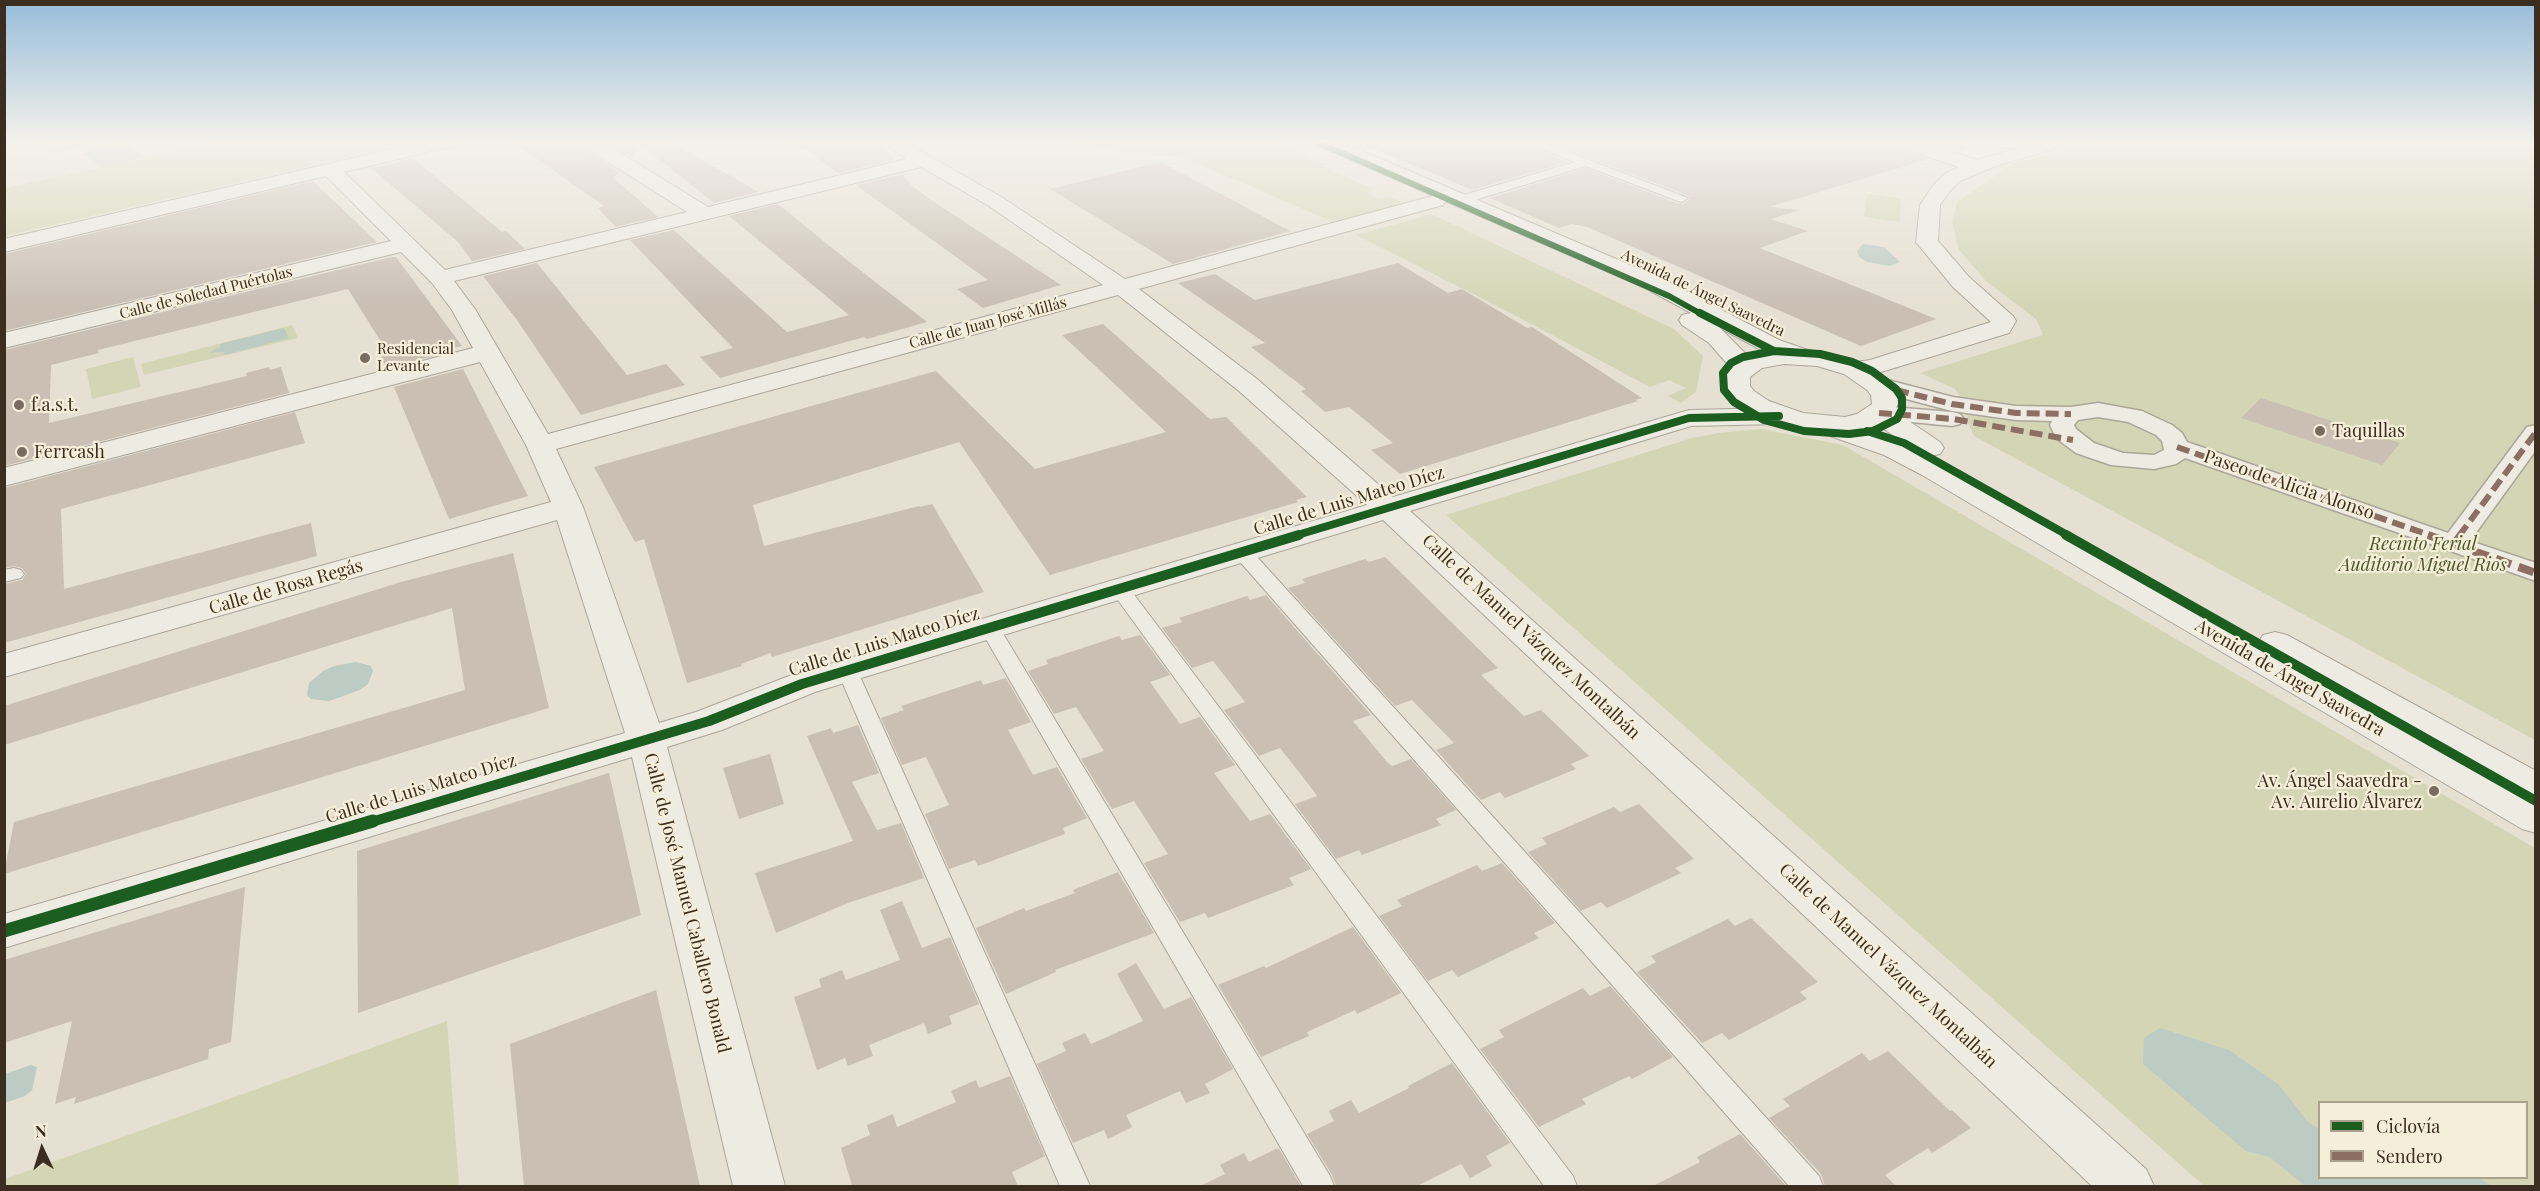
<!DOCTYPE html>
<html>
<head>
<meta charset="utf-8">
<style>
	body { margin:0 }
	#map { position:relative; width:2540px; height:1191px; overflow:hidden; background:#e6e0d2; font-family:"Playfair Display",serif }
	canvas { display:block }
	.frame { position:absolute; inset:0; border:6px solid #3b2e21; pointer-events:none }
	.legend { position:absolute; left:2318px; top:1101px; width:210px; height:78px; box-sizing:border-box; background:#f5eed9; border:2px solid #aba18f; margin:0; padding:8px 10px; list-style:none; font-size:18px; color:#3b2e21 }
	.legend li { display:flex; align-items:center; gap:12px; height:30px }
	.legend b { width:30px; border:2px solid #aba18f }
	.north { position:absolute; left:12px; top:1119px; width:60px; height:60px; -webkit-text-stroke:4px #f5eed9; paint-order:stroke; rotate:356deg; font-size:16px; font-weight:700; line-height:24px; text-align:center; color:#3b2e21 }
	.north::after { content:''; display:block; margin:auto; width:21px; height:27px; background:#3b2e21; clip-path:polygon(50% 0,100% 100%,50% 72%,0 100%) }
</style>
</head>
<body>
<div id="map">
<canvas width="2540" height="1191"></canvas>
<div class="frame"></div>
<ul class="legend">
<li><b style="height:8px;background:#1b5e20"></b>Ciclovía</li>
<li><b style="height:8px;background:#8d6e63"></b>Sendero</li>
</ul>
<div class="north">N</div>
</div>
<script>
const ctx = document.querySelector('canvas').getContext('2d');
ctx.lineJoin = 'round';
function fillPath(path, color) { ctx.fillStyle = color; ctx.fill(path, 'evenodd'); }
const toPath = rows => new Path2D(rows.map(r => 'M' + r).join(''));
function stroke(path, color, width, dash) { ctx.strokeStyle = color; ctx.lineWidth = width; ctx.lineCap = dash ? 'butt' : 'round'; ctx.setLineDash(dash || []); ctx.stroke(path); }
function label(font, color, halo, rows, align = 'center') {
  ctx.font = font + ' "Playfair Display",serif'; ctx.lineWidth = 4.5; ctx.setLineDash([]); ctx.textBaseline = 'middle'; ctx.strokeStyle = halo; ctx.fillStyle = color; for (const [text, x, y, turn = 0] of rows) {
    ctx.save(); ctx.translate(x, y); ctx.rotate((+turn || 0) * Math.PI / 180); ctx.textAlign = isNaN(turn) ? turn : align; if (halo) ctx.strokeText(text, 0, 0); ctx.fillText(text, 0, 0); ctx.restore();
  }
}
const green = toPath([
	[36,142,79,142,86,146,53,154],
	[221,142,414,142,5,236,5,188],
	[1076,142,1267,142,1327,164,1321,166,1376,190,1367,193,1379,199,1390,196,1406,203,1333,222,1182,157,1125,153],
	[2097,142,2535,142,2535,740,1974,436,1967,421,1967,406,1955,389,1920,373,2043,335,2036,319,1987,282,1959,250,1952,221,1957,202,2014,163],
	[1867,194,1901,198,1899,222,1864,217],
	[1432,214,1674,329,1703,356,1696,392,1681,403,1667,396,1686,388,1669,380,1650,387,1505,310,1356,235],
	[292,325,298,338,144,375,141,364],
	[133,357,141,387,92,399,86,369],
	[1761,429,1843,445,2535,848,2535,1186,2204,1186,1446,515,1692,438,1718,433],
	[2320,1102,2526,1102,2526,1178,2320,1178],
	[447,1021,459,1186,5,1186,5,1179]
]);
const water = toPath([
	[123,143,134,145,130,147,146,156,103,167,81,153],
	[1863,244,1884,247,1900,262,1889,266,1867,262,1859,257,1857,251],
	[284,328,289,338,225,355,223,352,209,353,220,347,220,344],
	[356,662,371,666,373,671,368,684,360,690,329,701,311,699,307,695,309,683,323,671,334,666],
	[2160,1028,2229,1050,2278,1084,2308,1122,2319,1129,2320,1178,2480,1178,2491,1186,2305,1186,2270,1157,2246,1151,2143,1064,2144,1038],
	[31,1065,37,1067,32,1090,25,1096,5,1103,5,1074]
]);
const building = toPath([
	[513,142,579,142,582,148,620,172,614,178,658,217,616,227,598,208,604,206],
	[607,142,670,142,759,192,714,203,642,146,632,157],
	[792,142,881,142,894,160,838,173,815,157,818,156],
	[1358,142,1525,142,1527,146,1568,162,1472,190],
	[1548,142,1892,142,1895,148,1929,159,1769,207,1799,210,1771,219,1808,231,1760,248,1936,319,1861,346,1587,227,1571,224,1559,228,1490,198,1586,168,1677,203,1683,204,1690,199,1689,196],
	[1928,142,1963,142,1964,149,1956,151],
	[413,158,502,232,506,231,525,249,472,261,458,242,371,168],
	[1160,162,1208,187,1290,231,1173,264,1050,189],
	[903,174,911,185,931,200,1061,285,983,308,957,289,988,280,856,185],
	[313,181,377,242,4,331,4,254],
	[778,204,847,260,927,322,867,339,864,337,720,378,700,357,733,348,630,240,674,230,787,332,849,315,729,216],
	[392,257,396,257,462,346,453,348,454,351,386,368,376,344,381,342,348,289,98,350,99,353,51,365,49,423,247,376,246,373,269,367,270,370,281,367,289,393,4,466,4,350],
	[537,263,627,375,666,364,685,385,581,415,517,320,483,276],
	[1398,263,1448,293,1462,289,1527,328,1532,327,1642,398,1635,400,1638,401,1400,474,1371,450,1393,443,1349,407,1325,412,1301,391,1306,389,1251,347,1265,343,1178,283,1215,274,1255,300],
	[1103,324,1210,419,1226,417,1307,497,1296,500,1298,502,1050,575,959,442,753,505,764,546,919,506,920,507,932,504,984,592,772,657,770,653,741,664,742,666,687,683,644,539,635,542,594,467,936,371,1035,469,1166,432,1062,335],
	[463,369,528,496,449,519,394,387],
	[2261,398,2400,443,2382,465,2241,418],
	[295,412,305,443,61,509,64,589,311,523,317,556,4,643,4,584,22,580,26,574,22,568,14,566,4,568,4,488],
	[513,553,549,708,4,874,14,822,465,690,452,608,4,745,4,706,401,582],
	[1385,557,1498,668,1481,675,1524,716,1541,710,1589,756,1571,764,1576,769,1505,798,1500,792,1481,800,1436,750,1454,743,1412,700,1395,706,1288,588,1305,583,1302,579,1365,559,1369,562],
	[1266,595,1371,715,1353,721,1387,762,1392,766,1411,759,1456,810,1436,819,1441,825,1362,855,1359,850,1336,859,1295,804,1317,796,1313,790,1280,748,1259,756,1224,710,1245,702,1213,661,1192,668,1162,628,1182,622,1179,618,1247,596,1250,600],
	[1140,635,1170,675,1150,682,1180,724,1200,717,1235,765,1214,773,1250,821,1270,814,1311,869,1289,878,1294,885,1208,918,1205,913,1180,922,1144,863,1168,854,1134,801,1112,809,1081,759,1104,751,1076,707,1054,714,1028,671,1048,664,1046,660,1119,636,1122,640],
	[1006,678,1031,722,1008,730,1033,775,1057,767,1087,818,1063,828,1065,834,978,866,975,860,949,869,925,814,949,805,926,757,902,765,881,718,904,710,901,706,981,680,983,685],
	[858,725,879,773,852,782,877,830,901,823,924,878,848,903,776,933,755,873,853,841,807,736,831,728,833,733],
	[770,754,784,804,739,819,723,768],
	[609,773,641,915,358,1013,357,851],
	[1639,804,1694,859,1675,868,1681,873,1607,908,1601,902,1581,911,1528,852,1547,844,1542,838,1614,807,1620,812],
	[1502,863,1555,923,1534,933,1539,938,1458,977,1452,970,1428,981,1379,916,1402,906,1397,900,1477,865,1482,871],
	[1118,872,1154,933,1055,970,1056,972,1006,994,976,928,1024,908,1026,911,1075,893,1073,890],
	[245,887,231,1042,209,1049,208,1059,74,1104,76,1097,55,1104,72,1021,4,1043,4,960],
	[902,901,922,948,950,937,979,1004,949,1016,952,1024,928,1034,924,1023,869,1045,873,1056,848,1066,845,1058,817,1070,794,997,821,987,819,979,842,970,846,980,900,960,880,910],
	[1751,918,1818,982,1800,992,1807,999,1729,1040,1722,1033,1702,1043,1637,972,1656,962,1651,956,1728,919,1735,926],
	[1353,927,1401,993,1357,1014,1355,1010,1307,1032,1309,1036,1261,1057,1218,985,1264,966,1266,968],
	[1136,963,1164,1009,1191,997,1233,1069,1205,1084,1210,1093,1186,1103,1180,1091,1126,1115,1132,1127,1108,1139,1104,1130,1073,1143,1037,1064,1066,1051,1062,1043,1085,1033,1091,1044,1143,1021,1117,974],
	[1610,986,1673,1057,1632,1079,1629,1076,1582,1099,1586,1104,1539,1127,1480,1049,1504,1037,1499,1030,1583,988,1590,996],
	[656,990,700,1186,524,1186,510,1044],
	[1888,1051,1950,1111,1952,1110,1971,1128,1932,1153,1928,1148,1885,1175,1896,1186,1825,1186,1821,1174,1769,1118,1790,1106,1783,1099,1862,1053,1870,1061],
	[1452,1063,1510,1143,1486,1156,1492,1166,1470,1178,1461,1164,1417,1186,1336,1186,1332,1175,1307,1134,1334,1121,1329,1111,1351,1100,1359,1113,1409,1088,1408,1086],
	[1010,1076,1045,1156,1012,1172,1018,1186,852,1186,841,1148,870,1135,867,1125,893,1114,897,1127,956,1102,951,1091,976,1080,979,1088],
	[1740,1134,1786,1186,1653,1186,1700,1162,1697,1157],
	[1276,1149,1279,1149,1301,1186,1200,1186,1225,1174,1220,1165,1244,1153,1249,1162]
]);
const service = toPath([
	[1527,142,1542,142,1688,198,1682,202,1678,201,1586,166,1465,203,1457,203,1457,197,1575,162,1528,144,1527,142],
	[1241,545,1248,547,1819,1176,1823,1186,1789,1186,1234,555,1232,551,1234,547,1241,545],
	[14,568,21,570,24,574,21,578,4,582,4,570,14,568],
	[1119,582,1126,584,1573,1176,1577,1186,1544,1186,1112,592,1109,588,1112,584,1119,582],
	[989,621,996,623,999,627,1330,1176,1334,1186,1303,1186,979,627,982,623,989,621],
	[847,663,854,665,857,670,1090,1186,1060,1186,837,670,840,665,847,663]
]);
const pedestrian = toPath([
	[1876,377,1953,397,2016,406,2071,407,2098,403,2142,411,2172,425,2182,433,2187,442,2448,533,2527,427,2536,425,2536,450,2470,541,2536,563,2536,581,2185,458,2176,464,2154,469,2111,465,2076,453,2056,438,2050,425,2052,421,2016,420,1952,411,1868,389,1865,384,1868,379,1876,377],
	[2098,417,2128,422,2156,435,2162,441,2164,450,2154,455,2123,453,2094,443,2076,429,2074,425,2078,420,2098,417],
	[1879,406,1952,412,1960,414,1964,419,1960,424,1952,426,1871,418,1867,413,1871,408,1879,406]
]);
const minor = toPath([
	[423,142,455,142,453,146,344,172,445,270,687,212,583,146,581,142,603,142,708,207,907,159,883,142,905,142,1003,198,1125,279,1429,197,1436,195,1443,197,1446,201,1443,205,1139,289,1257,379,1393,497,1689,410,1779,408,1789,410,1793,416,1789,422,1779,424,1691,426,1410,511,2146,1169,2154,1186,2092,1186,1383,520,815,692,722,730,667,747,785,1186,733,1186,632,757,4,948,4,914,625,733,557,520,4,677,4,654,551,502,526,445,480,362,4,486,4,468,473,348,452,310,432,283,401,252,4,348,4,333,391,241,326,176,4,252,4,239,423,142],
	[921,167,989,206,1103,285,548,434,475,309,454,281,921,167],
	[1118,295,1239,391,1367,505,789,676,696,712,659,723,583,507,556,449,1118,295],
	[1894,142,1921,142,1977,160,2038,142,2067,142,2065,146,1998,165,1960,181,1949,192,1940,205,1938,241,1969,277,2013,316,2016,321,2009,333,1881,372,1853,377,1844,374,1840,369,1844,364,1870,360,1991,322,1953,287,1916,242,1920,205,1934,184,1946,173,1959,167,1896,146,1894,142]
]);
const tertiary = toPath([
	[1317,142,1341,142,1661,278,1779,340,1808,350,1862,364,1885,378,1897,394,1898,404,1894,411,1940,442,1944,448,1940,454,1930,456,2258,643,2263,635,2275,632,2287,635,2536,771,2536,833,2522,829,1922,475,1884,455,1813,430,1789,427,1749,413,1736,403,1724,386,1724,376,1730,367,1709,343,1682,325,1679,320,1682,315,1691,313,1645,288,1319,146,1317,142],
	[1720,328,1761,350,1766,352,1748,356,1720,328],
	[1784,364,1817,366,1844,374,1867,390,1871,395,1872,404,1857,414,1845,417,1803,413,1769,401,1754,391,1750,386,1750,377,1762,368,1784,364],
	[1878,425,1904,443,1864,429,1878,425]
]);
const quietFar1 = toPath([
	[1896,390,1952,404,2016,413,2071,414],
	[1879,413,1953,419,2073,440],
	[2177,447,2432,536],
	[2459,536,2536,432]
]);
const quiet = toPath([
	[2428,535,2536,573],
	[2454,544,2461,535]
]);
const cyclewayFar3 = toPath([
	[1317,142,1669,296,1703,315]
]);
const cyclewayFar2 = toPath([
	[1700,313,1774,351],
	[1774,351,1820,354,1852,362,1872,371,1896,389,1902,398,1902,409,1897,419,1873,431,1849,434,1804,431,1764,420,1734,402,1724,390,1723,373,1731,363,1743,357,1774,351],
	[1867,431,1904,443,2069,536],
	[1294,536,1689,418,1779,416]
]);
const cyclewayFar1 = toPath([
	[2066,535,2536,801],
	[368,823,709,721,802,684,1299,535]
]);
const cycleway = toPath([
	[4,931,373,821]
]);
const markers = [
	[365,358,6,"#776c5f"],
	[19,405,6,"#776c5f"],
	[2320,431,6,"#776c5f"],
	[22,452,6,"#776c5f"],
	[2434,791,6,"#776c5f"]
];
const farStreetnames = [
	["Calle de Soledad Puértolas",206,293,-14],
	["Avenida de Ángel Saavedra",1703,293,26],
	["Calle de Juan José Millás",988,323,-15]
];
const farPoinames = [
	["Residencial",377,349],
	["Levante",377,366]
];
const poiNames = [
	["f.a.s.t.",31,405],
	["Taquillas",2332,431],
	["Ferrcash",34,452],
	["Av. Ángel Saavedra -",2422,781,"right"],
	["Av. Aurelio Álvarez",2422,802,"right"]
];
const streetNames = [
	["Paseo de Alicia Alonso",2289,485,19],
	["Calle de Luis Mateo Díez",1349,501,-17],
	["Calle de Rosa Regás",286,587,-16],
	["Calle de Manuel Vázquez Montalbán",1531,637,43],
	["Calle de Luis Mateo Díez",884,642,-17],
	["Avenida de Ángel Saavedra",2290,678,30],
	["Calle de Luis Mateo Díez",421,789,-17],
	["Calle de José Manuel Caballero Bonald",687,903,76],
	["Calle de Manuel Vázquez Montalbán",1888,966,43]
];
const parkNames = [
	["Recinto Ferial",2423,544],
	["Auditorio Miguel Rios",2423,565]
];
fillPath(green, '#d4d5b5');
fillPath(water, '#bccbc3');
fillPath(building, '#c9bfb3');
stroke(service, '#aca59a', 2);
stroke(pedestrian, '#aca59a', 3);
stroke(minor, '#aca59a', 2);
stroke(tertiary, '#aca59a', 2);
fillPath(service, '#eeebe3');
fillPath(pedestrian, '#eeebe3');
fillPath(minor, '#eeebe3');
fillPath(tertiary, '#eeebe3');
stroke(quietFar1, '#8d6e63', 6, [13, 6]);
stroke(quiet, '#8d6e63', 8, [16, 8]);
stroke(cyclewayFar3, '#1b5e20', 6);
stroke(cyclewayFar2, '#1b5e20', 8);
stroke(cyclewayFar1, '#1b5e20', 10);
stroke(cycleway, '#1b5e20', 13);
const sky = ctx.createLinearGradient(0, 0, 0, 308);
sky.addColorStop(0, '#96bdd9');
sky.addColorStop(0.46, '#f4f1eb');
sky.addColorStop(1, '#f4f1eb00');
ctx.fillStyle = sky;
ctx.fillRect(0, 0, 2540, 308);
for (const [x, y, r, color] of markers) { const dot = new Path2D(); dot.arc(x, y, r, 0, 2 * Math.PI); ctx.fillStyle = color; ctx.fill(dot); stroke(dot, '#f5eed9', 2); }
label('15px', '#3b2e21', '#f5eed9', farStreetnames);
label('15px', '#3b2e21', '#f5eed9', farPoinames, 'left');
label('18px', '#3b2e21', '#f5eed9', poiNames, 'left');
label('18px', '#3b2e21', '#f5eed9', streetNames);
label('italic 18px', '#4a5729', '#f5eed9', parkNames);
</script>
</body>
</html>
